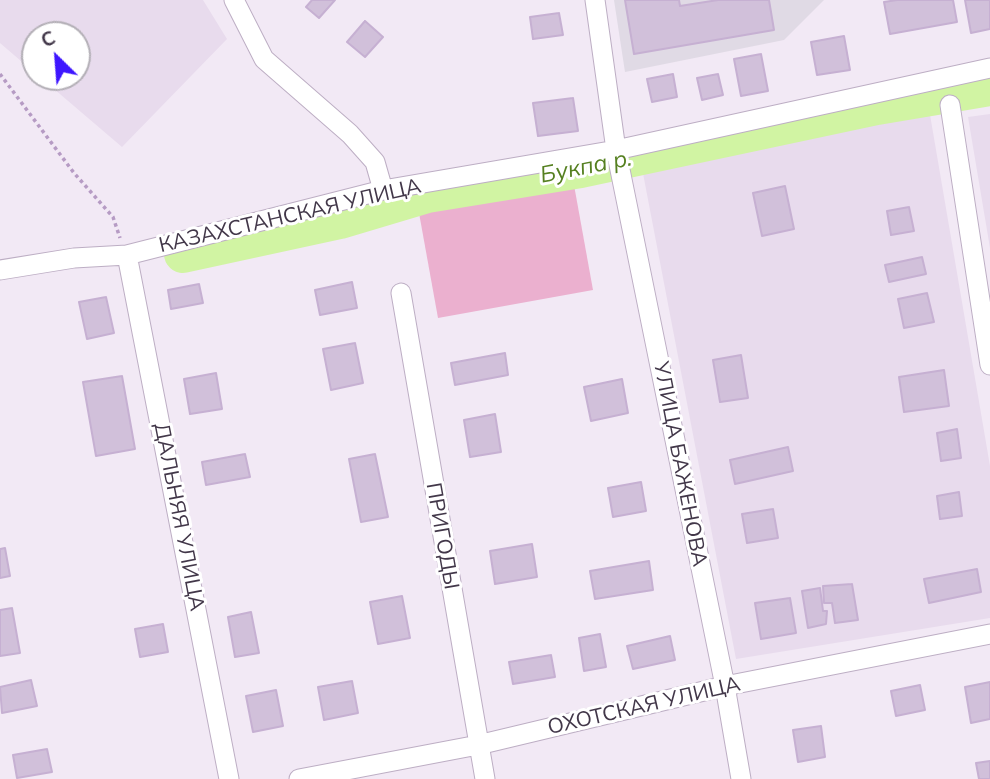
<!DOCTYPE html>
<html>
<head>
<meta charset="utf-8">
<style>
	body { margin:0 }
	#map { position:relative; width:990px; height:779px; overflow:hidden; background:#f2e9f5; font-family:Mulish,sans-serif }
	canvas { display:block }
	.north { position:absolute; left:21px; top:21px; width:70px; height:70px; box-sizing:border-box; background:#fff; border:2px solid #b3afb6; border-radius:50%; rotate:335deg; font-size:19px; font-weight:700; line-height:28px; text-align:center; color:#423749 }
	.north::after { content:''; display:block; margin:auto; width:24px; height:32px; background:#3e16ff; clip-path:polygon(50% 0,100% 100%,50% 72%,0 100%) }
</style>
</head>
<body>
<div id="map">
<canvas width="990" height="779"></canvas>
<div class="north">С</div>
</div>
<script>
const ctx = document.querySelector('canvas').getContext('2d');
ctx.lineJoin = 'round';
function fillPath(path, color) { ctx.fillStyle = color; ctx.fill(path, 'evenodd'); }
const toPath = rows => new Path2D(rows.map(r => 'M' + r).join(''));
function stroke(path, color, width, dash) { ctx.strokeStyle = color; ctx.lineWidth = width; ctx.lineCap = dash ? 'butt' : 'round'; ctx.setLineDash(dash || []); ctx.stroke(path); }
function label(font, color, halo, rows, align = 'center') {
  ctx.font = font + ' Mulish,sans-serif'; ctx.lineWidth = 6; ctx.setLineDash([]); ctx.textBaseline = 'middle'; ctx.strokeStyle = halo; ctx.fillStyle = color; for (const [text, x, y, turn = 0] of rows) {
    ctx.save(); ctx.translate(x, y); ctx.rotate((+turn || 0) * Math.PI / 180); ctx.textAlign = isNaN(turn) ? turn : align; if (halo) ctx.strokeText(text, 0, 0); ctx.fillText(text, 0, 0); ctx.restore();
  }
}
const residential = toPath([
	[0,0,203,0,227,39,122,147,40,77,77,77,77,35,35,35,35,73,0,43],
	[928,103,990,466,990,618,736,659,641,163],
	[990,114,990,248,968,117]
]);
const industrial = toPath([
	[614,0,824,0,784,40,625,72]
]);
const green = toPath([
	[574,185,593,290,438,318,419,213]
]);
const river = toPath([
	[183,254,340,220,427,194,581,169,877,106,990,87]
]);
const building = toPath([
	[312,0,335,0,319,18,306,7,312,0],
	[625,0,679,0,680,6,718,0,769,0,774,30,634,54,625,0],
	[897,0,953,0,957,22,890,34,884,2,897,0],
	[965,0,990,0,990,29,971,33,965,0],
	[559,13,563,35,533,39,530,17,559,13],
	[365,21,383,37,365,57,347,42,365,21],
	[844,36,850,70,817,75,811,42,844,36],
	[761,54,768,91,741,96,734,59,761,54],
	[673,74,677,97,652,102,647,79,673,74],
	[718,74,723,95,702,100,697,78,718,74],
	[573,98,578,131,538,136,533,103,573,98],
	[785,186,794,229,762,236,753,193,785,186],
	[909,207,914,231,891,235,887,211,909,207],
	[922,257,926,274,889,282,885,265,922,257],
	[352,282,357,308,320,315,315,290,352,282],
	[199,284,203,303,171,309,168,290,199,284],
	[927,293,934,322,904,328,898,299,927,293],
	[106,297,114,333,87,339,79,302,106,297],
	[355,343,363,383,331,390,323,349,355,343],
	[505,353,508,375,455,385,451,363,505,353],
	[741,355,748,398,720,402,713,360,741,355],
	[944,370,949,406,904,412,899,377,944,370],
	[216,373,222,409,190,414,184,379,216,373],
	[122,376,135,449,96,456,83,382,122,376],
	[622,379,628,413,591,421,584,387,622,379],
	[495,414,501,452,470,457,464,420,495,414],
	[957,429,961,458,941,461,937,433,957,429],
	[788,447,793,471,735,484,730,460,788,447],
	[245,454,250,477,206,485,202,462,245,454],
	[375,454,388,517,361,522,349,459,375,454],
	[641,482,646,511,613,517,608,488,641,482],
	[959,492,962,516,940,519,937,496,959,492],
	[773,509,778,538,747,543,742,514,773,509],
	[532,544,537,577,495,584,490,551,532,544],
	[5,548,10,576,0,578,0,549,5,548],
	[649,561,653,590,595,599,590,571,649,561],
	[977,569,981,592,929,603,924,579,977,569],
	[852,584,858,620,835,623,832,603,824,603,823,586,852,584],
	[820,588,823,611,827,611,826,624,808,628,802,591,820,588],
	[402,596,410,638,378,644,370,602,402,596],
	[790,598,796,633,761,639,755,603,790,598],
	[12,608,20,653,0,656,0,610,12,608],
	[251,612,259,653,235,657,228,617,251,612],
	[163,624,168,652,140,657,135,629,163,624],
	[600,634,606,667,584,671,579,638,600,634],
	[670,636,675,660,633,669,627,646,670,636],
	[551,655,555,677,513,684,509,662,551,655],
	[31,680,37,706,2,713,0,687,31,680],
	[352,681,358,713,324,720,318,687,352,681],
	[990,682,990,719,971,723,965,687,990,682],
	[920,685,925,710,896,716,891,691,920,685],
	[276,690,283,726,253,732,246,696,276,690],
	[821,726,825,757,798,762,793,730,821,726],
	[47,749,52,772,17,778,13,755,47,749],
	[990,761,990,779,979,779,976,763,990,761]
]);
const path = toPath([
	[0,74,74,173,113,217,120,238]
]);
const minor = toPath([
	[234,0,264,59,350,134,375,162,383,190],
	[595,0,616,150,725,686,741,779],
	[950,105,990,365],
	[127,255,229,779],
	[0,270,74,258,127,255,383,190,616,150,990,68],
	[401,293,485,779],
	[299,779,478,745,725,686,990,634]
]);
const streetNames = [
	["КАЗАХСТАНСКАЯ УЛИЦА",290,216,-13],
	["УЛИЦА БАЖЕНОВА",680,464,79],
	["ДАЛЬНЯЯ УЛИЦА",179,517,79],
	["ПРИГОДЫ",442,536,80],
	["ОХОТСКАЯ УЛИЦА",644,706,-13]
];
const waterNames = [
	["Букпа р.",586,167,-11]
];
fillPath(residential, '#e8dbed');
fillPath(industrial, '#e0dae5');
fillPath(green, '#ebb0cf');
stroke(river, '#d1f4a3', 38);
fillPath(building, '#d1c0da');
stroke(building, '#c6b0d2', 2);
stroke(minor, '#bdaec4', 21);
stroke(path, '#b69bc4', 3.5, [3.5, 3.5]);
stroke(minor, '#fff', 19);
label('21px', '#423749', '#fff', streetNames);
label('italic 23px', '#568021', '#fff', waterNames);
</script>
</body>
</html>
